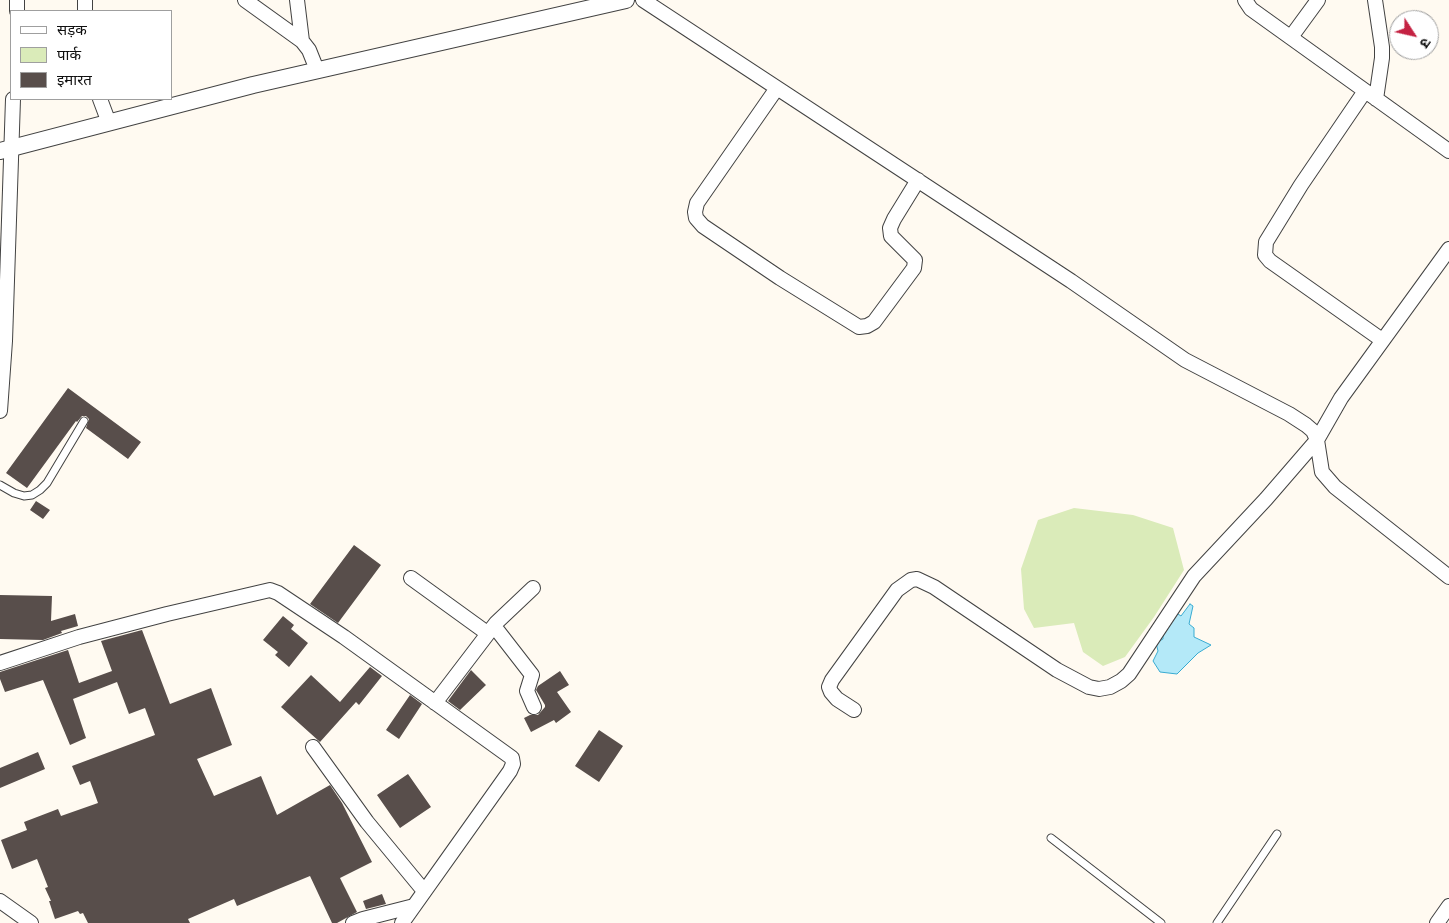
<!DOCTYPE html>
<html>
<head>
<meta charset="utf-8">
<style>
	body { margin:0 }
	#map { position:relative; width:1449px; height:923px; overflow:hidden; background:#fffaf1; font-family:"Noto Serif","Noto Sans Devanagari",serif }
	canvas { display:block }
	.legend { position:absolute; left:10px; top:10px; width:162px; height:90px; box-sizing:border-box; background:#fff; border:1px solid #9f9f9f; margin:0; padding:6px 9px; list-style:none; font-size:15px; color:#0f0f0f }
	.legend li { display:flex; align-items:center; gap:10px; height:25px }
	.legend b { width:25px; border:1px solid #9f9f9f }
	.north { position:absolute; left:1389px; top:10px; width:50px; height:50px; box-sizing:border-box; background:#fff; border:1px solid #9f9f9f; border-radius:50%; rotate:125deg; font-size:14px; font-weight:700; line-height:20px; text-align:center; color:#0f0f0f }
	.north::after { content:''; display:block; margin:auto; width:18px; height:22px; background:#c42242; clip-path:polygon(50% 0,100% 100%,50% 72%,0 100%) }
</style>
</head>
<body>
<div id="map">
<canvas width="1449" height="923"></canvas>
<ul class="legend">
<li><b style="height:6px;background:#fff"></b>सड़क</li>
<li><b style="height:14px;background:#daebb9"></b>पार्क</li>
<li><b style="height:14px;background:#584e4b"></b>इमारत</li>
</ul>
<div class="north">उ</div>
</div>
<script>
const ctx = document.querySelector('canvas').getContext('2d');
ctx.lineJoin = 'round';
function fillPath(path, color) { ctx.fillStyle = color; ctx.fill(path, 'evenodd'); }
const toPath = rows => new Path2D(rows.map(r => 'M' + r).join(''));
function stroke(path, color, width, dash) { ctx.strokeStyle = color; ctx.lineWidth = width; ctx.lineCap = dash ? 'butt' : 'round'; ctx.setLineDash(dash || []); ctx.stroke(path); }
const green = toPath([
	[1074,508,1133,515,1173,528,1184,570,1154,617,1125,657,1103,666,1083,652,1074,623,1034,628,1024,609,1021,569,1038,520]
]);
const water = toPath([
	[1190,604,1193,606,1189,624,1194,628,1194,637,1211,645,1198,653,1177,674,1160,672,1153,661,1158,651,1156,643,1163,639,1163,633,1175,612,1181,616,1190,604]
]);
const building = toPath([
	[68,388,141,442,128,459,86,428,89,419,86,416,82,416,77,422,76,421,27,488,6,473],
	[36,501,50,510,43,519,30,510],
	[354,545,381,565,338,623,310,604],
	[0,595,52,596,51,621,75,614,78,626,61,631,62,633,43,640,0,639],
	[283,616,294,625,291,629,308,643,289,667,275,655,278,652,263,640],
	[142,630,170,704,211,688,232,745,197,759,214,796,261,776,277,815,330,785,342,803,372,862,340,878,357,912,337,923,332,923,310,876,237,906,234,899,188,919,190,923,88,923,83,913,80,914,78,911,55,919,49,901,51,901,45,888,48,887,37,859,12,869,1,840,27,830,24,822,58,809,61,816,98,803,90,781,80,785,72,766,155,735,145,708,129,714,117,682,73,699,86,738,70,745,43,680,5,692,0,679,0,672,68,650,79,683,112,671,101,641],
	[370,667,382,676,359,705,356,702,320,742,281,707,311,675,340,702],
	[471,670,486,685,460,710,448,701],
	[560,671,569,685,557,692,571,712,556,723,554,720,531,732,524,718,530,715,538,715,545,707,545,705,536,690,538,686],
	[410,695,422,704,399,739,386,730],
	[599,730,623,746,599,782,575,766],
	[38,752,45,769,0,788,0,768],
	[408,774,431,807,400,828,377,795],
	[382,894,386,904,366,909,363,901]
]);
const service = toPath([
	[0,485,14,493,24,496,32,495,40,490,47,483,84,421],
	[1051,838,1161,923],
	[1217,923,1277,834]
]);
const minor = toPath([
	[245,0,302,41,309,50,317,70],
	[297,0,302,41],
	[643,0,1071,281,1185,360,1289,414,1306,425,1313,431,1317,440,1322,472,1335,487,1449,577],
	[1245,0,1251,9,1449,151],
	[1375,0,1382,47,1382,58,1376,99],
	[17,11,17,0],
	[85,11,85,0],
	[1291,37,1318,0],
	[777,88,697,203,695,212,696,218,703,226,780,278,859,327,867,326,874,322,914,268,915,260,891,236,890,228,894,219,918,180],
	[1365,91,1301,185,1266,242,1265,255,1270,261,1382,340],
	[100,99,109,123],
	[0,411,5,341,13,99],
	[411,578,487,633],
	[494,626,532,675,527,691,534,707],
	[0,663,79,637,167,614,270,590,278,593,344,637,512,758,513,764,510,771,402,923],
	[435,703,496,623,533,588],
	[854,710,837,699,831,692,829,687,832,680,897,590,911,580,917,579,934,587,1057,670,1089,687,1099,689,1110,687,1121,681,1129,674,1194,576,1266,499,1317,440,1341,398,1449,249],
	[313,747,367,822,424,891],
	[0,901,31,923],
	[353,923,363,919,414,906],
	[1437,923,1449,906]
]);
const tertiary = toPath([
	[0,151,253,85,626,0]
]);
fillPath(green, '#daebb9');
fillPath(water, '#b4e9f8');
stroke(water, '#39abd1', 1);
fillPath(building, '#584e4b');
stroke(service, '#424242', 9);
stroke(minor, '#424242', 16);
stroke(tertiary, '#424242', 18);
stroke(service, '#fff', 7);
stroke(minor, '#fff', 14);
stroke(tertiary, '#fff', 16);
</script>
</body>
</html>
